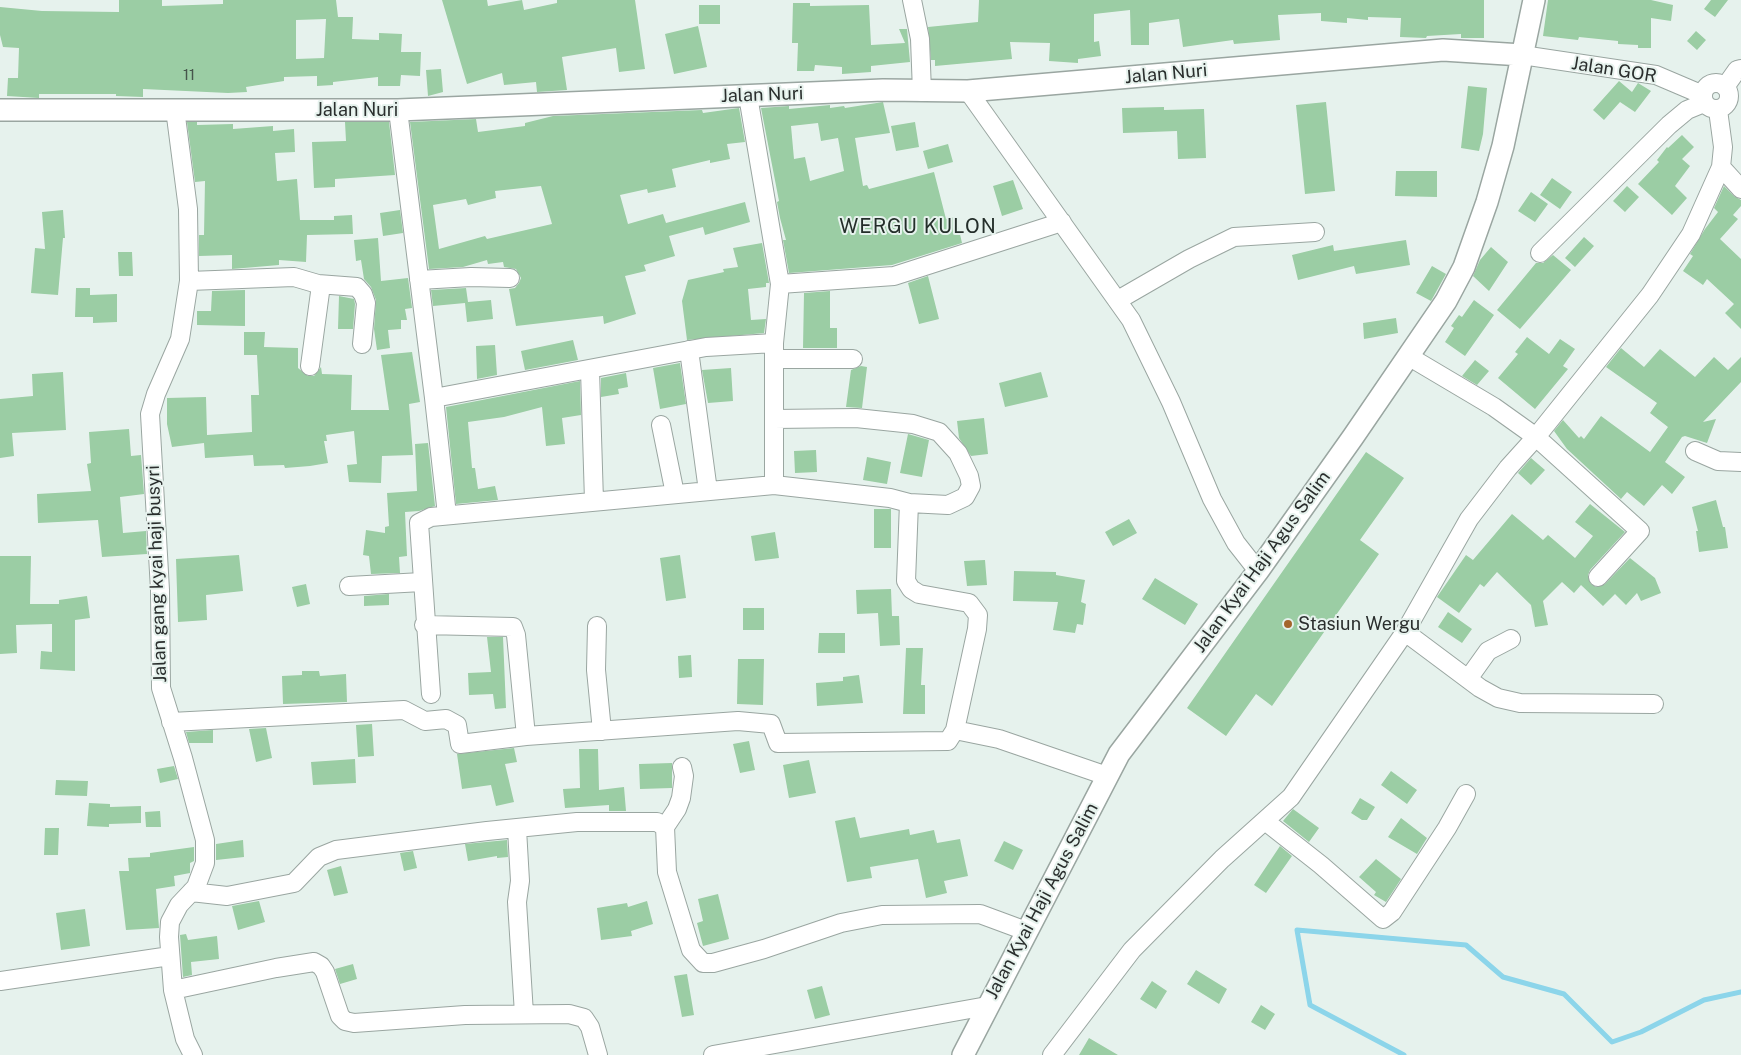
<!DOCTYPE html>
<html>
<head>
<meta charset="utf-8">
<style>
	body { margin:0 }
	canvas { display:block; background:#e6f2ed }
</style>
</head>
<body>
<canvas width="1741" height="1055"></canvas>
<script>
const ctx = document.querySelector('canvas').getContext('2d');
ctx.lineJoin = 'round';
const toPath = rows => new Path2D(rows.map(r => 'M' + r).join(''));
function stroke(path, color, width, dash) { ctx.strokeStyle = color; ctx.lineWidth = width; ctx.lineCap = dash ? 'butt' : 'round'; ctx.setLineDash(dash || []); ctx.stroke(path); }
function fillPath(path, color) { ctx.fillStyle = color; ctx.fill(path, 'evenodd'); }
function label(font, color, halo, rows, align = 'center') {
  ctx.font = font + ' "Public Sans",sans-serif'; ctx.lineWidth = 4; ctx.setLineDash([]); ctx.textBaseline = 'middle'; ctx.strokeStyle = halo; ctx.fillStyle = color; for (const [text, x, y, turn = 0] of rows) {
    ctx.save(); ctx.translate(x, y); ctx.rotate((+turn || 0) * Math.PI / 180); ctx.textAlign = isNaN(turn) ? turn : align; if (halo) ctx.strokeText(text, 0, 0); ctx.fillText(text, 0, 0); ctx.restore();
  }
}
const stream = toPath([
	[1404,1055,1310,1005,1297,930,1466,945,1503,977,1564,994,1612,1042,1641,1032,1704,1000,1741,992]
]);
const building = toPath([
	[119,0,162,0,162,6,223,4,223,0,336,0,338,17,353,17,352,39,379,40,379,33,402,34,401,52,421,52,420,76,401,75,400,86,378,86,378,77,333,82,333,85,317,86,317,76,284,77,284,81,246,87,247,92,228,93,143,89,143,97,116,96,116,94,39,94,39,98,7,96,8,78,18,78,19,48,3,47,0,35,0,7,42,11,119,12],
	[326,19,324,58,296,59,296,20],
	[442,0,487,0,488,6,522,0,524,10,557,3,557,0,635,0,645,69,619,72,616,48,562,57,567,90,537,92,536,82,504,85,502,73,467,84],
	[979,0,1484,0,1484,38,1461,38,1461,34,1427,36,1426,38,1400,37,1401,18,1368,17,1368,20,1347,18,1347,23,1321,21,1321,13,1278,15,1280,40,1234,44,1233,40,1183,47,1179,19,1149,23,1149,45,1131,45,1130,10,1094,14,1094,42,1099,41,1101,56,1078,59,1078,63,1049,61,1050,43,1010,42,1012,59,935,66,935,60,931,60,928,27,978,22],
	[1548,0,1651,0,1673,5,1671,21,1651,18,1651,48,1638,48,1638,45,1618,44,1618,41,1579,37,1578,40,1543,36],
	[1711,0,1728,0,1715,17,1704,9],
	[793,3,810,3,810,6,869,5,871,45,905,43,899,29,907,29,910,62,871,66,871,72,842,74,842,67,815,65,814,71,797,71,798,43,792,43],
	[699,5,720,5,720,24,699,24],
	[698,26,707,67,674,74,665,34],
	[1696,31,1706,40,1697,50,1687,41],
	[441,69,443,92,428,96,426,70],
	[1619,81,1632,92,1638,83,1651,91,1635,112,1620,102,1604,120,1593,110],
	[1468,86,1487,88,1483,134,1479,151,1461,148],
	[883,102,890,133,855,138,863,186,867,185,869,189,934,172,946,219,956,217,962,243,892,265,789,273,783,240,786,240,780,218,777,202,779,201,761,108,789,106,789,109,830,105,830,108,844,106,845,108],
	[818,123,821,141,838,138,844,171,810,181,805,157,794,159,791,126],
	[1326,102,1335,191,1305,194,1296,105],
	[1164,107,1164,110,1204,109,1206,158,1178,159,1177,131,1123,133,1122,108],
	[739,108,745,142,727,144,730,159,710,163,710,160,672,169,676,187,648,193,647,189,620,195,628,224,663,214,666,223,745,202,750,222,705,235,703,227,669,236,675,256,644,265,646,271,625,276,636,314,604,324,603,316,516,326,509,289,515,288,519,283,521,278,516,269,504,267,503,262,488,264,487,260,463,267,429,269,410,122,476,119,478,132,525,126,525,123,553,116,702,110,703,113],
	[541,186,552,224,487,239,485,236,439,249,433,205,466,199,468,205,496,198,495,191],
	[187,122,197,122,197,125,233,124,233,129,273,126,273,131,294,129,295,152,275,153,277,181,297,179,300,220,334,220,334,216,352,215,353,234,307,235,306,262,279,260,279,265,232,269,232,255,199,256,199,235,204,235,205,181,195,182],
	[345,122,389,122,395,175,335,179,335,187,314,188,312,142,346,141],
	[915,122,919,147,896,151,891,126],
	[1682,135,1694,147,1682,159,1690,166,1675,186,1687,198,1672,215,1638,184,1659,162,1657,160,1667,147,1668,148],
	[948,144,953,162,928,169,923,151],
	[1396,171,1437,171,1437,197,1395,196],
	[1552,178,1572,192,1560,209,1540,195],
	[1013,180,1023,209,1002,216,993,186],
	[1627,186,1639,197,1625,212,1613,201],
	[1724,186,1734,196,1741,200,1741,206,1733,215,1738,219,1720,239,1741,259,1741,329,1725,313,1734,304,1707,279,1703,285,1683,271,1693,256,1690,254,1705,229,1718,212,1714,208],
	[1531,192,1548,204,1535,222,1518,211],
	[63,210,65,238,63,238,58,295,31,293,35,248,45,249,42,212],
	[400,210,403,233,383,236,380,213],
	[1584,237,1594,246,1575,267,1565,258],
	[378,238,381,281,408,278,412,308,405,309,407,320,401,320,401,329,388,330,390,348,377,350,374,329,376,300,371,287,364,279,361,260,356,261,354,240],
	[1406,240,1410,265,1356,274,1354,266,1298,280,1292,255,1333,245,1334,251],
	[762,243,769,283,766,283,766,287,748,289,751,320,766,319,764,333,687,340,682,301,688,280,724,272,723,269,738,267,733,248],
	[1491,247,1508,262,1489,291,1473,276,1480,260],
	[118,252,132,252,133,276,119,276],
	[1553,255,1571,270,1520,329,1497,310,1536,263,1543,263],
	[1432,266,1446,274,1431,301,1416,293],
	[928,276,939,319,919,324,908,283],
	[76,288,90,288,90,295,117,294,117,322,93,323,93,317,75,317],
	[466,288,468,302,491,300,493,319,467,322,465,303,433,306,431,290],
	[245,290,245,326,197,325,197,311,211,311,212,291],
	[830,291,830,328,837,328,837,348,803,348,804,293],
	[339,296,354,299,355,304,353,329,338,329],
	[1474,300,1494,315,1465,356,1445,342,1454,328,1451,326,1459,315,1462,317],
	[1396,318,1398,333,1364,339,1363,323],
	[244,332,265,332,264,347,298,348,298,368,308,376,314,376,321,367,322,374,352,375,351,410,389,410,381,355,412,352,420,402,409,404,413,455,382,456,381,483,349,482,347,465,357,464,354,431,326,435,327,441,324,441,328,463,310,466,285,468,284,465,254,466,253,455,205,458,204,443,172,447,167,424,167,398,206,397,207,435,252,432,251,395,259,395,257,355,244,355],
	[1527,337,1549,354,1560,339,1575,349,1563,366,1568,369,1535,409,1498,378,1518,354,1515,352],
	[573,340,578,360,525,370,521,351],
	[495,345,497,375,477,379,476,346],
	[1621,348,1644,367,1660,349,1695,377,1714,357,1728,370,1741,357,1741,382,1703,422,1716,419,1707,443,1685,436,1682,437,1665,462,1685,477,1672,494,1662,485,1644,506,1627,492,1621,499,1567,449,1554,431,1563,420,1579,438,1581,436,1584,439,1601,416,1650,452,1668,427,1650,413,1657,403,1606,367],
	[1475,360,1489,371,1477,385,1462,376],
	[680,363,686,404,660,409,653,368],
	[861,366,867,367,862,408,846,407,851,370],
	[731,368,733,401,708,403,702,370],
	[63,372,66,430,12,433,14,456,0,458,0,399,33,396,32,374],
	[1041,372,1048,397,1005,407,999,383],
	[626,373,628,387,618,389,619,394,601,397,601,378],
	[580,381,581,415,562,418,565,444,546,446,542,407,504,417,468,422,472,468,475,468,478,489,495,486,498,500,456,504,446,407],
	[984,418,988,454,971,456,959,438,957,421],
	[129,429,131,456,141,455,144,494,120,497,123,533,146,531,147,554,102,557,98,520,38,523,37,494,91,491,87,464,91,463,89,432],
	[908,434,929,440,922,477,900,473],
	[428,443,435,506,419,511,405,512,407,556,399,557,400,573,371,574,369,556,363,555,366,530,385,533,385,527,389,526,387,493,417,491,415,444],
	[816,450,817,472,795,473,794,451],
	[1366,452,1404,478,1360,540,1379,554,1272,706,1256,694,1226,736,1187,708],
	[867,457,891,462,887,484,863,480],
	[1531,458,1545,470,1531,485,1518,473],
	[1716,500,1723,527,1725,527,1728,548,1699,552,1696,531,1698,531,1692,507],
	[1590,504,1625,532,1590,570,1588,575,1591,584,1596,587,1605,584,1630,558,1655,578,1661,593,1641,601,1637,593,1626,605,1615,594,1603,606,1581,585,1574,593,1562,582,1543,601,1548,625,1535,627,1531,605,1497,572,1484,587,1480,584,1459,613,1437,597,1466,555,1473,560,1512,514,1543,540,1548,535,1575,558,1593,536,1575,522],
	[874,509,891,509,891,548,874,548],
	[1129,519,1137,533,1113,546,1105,532],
	[775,532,779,558,755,561,751,536],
	[239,555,243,591,206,595,207,620,178,622,176,559],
	[680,555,686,598,666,601,660,558],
	[0,556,31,556,30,604,59,604,59,600,87,596,90,618,75,620,75,671,40,669,41,651,52,652,52,624,16,625,17,653,0,654],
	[985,560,987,585,967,586,964,561],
	[1014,571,1056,572,1056,575,1085,580,1081,602,1086,604,1083,625,1077,624,1075,633,1053,630,1058,602,1013,601],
	[1155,578,1198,604,1185,625,1142,599],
	[306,584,310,604,297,607,292,587],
	[891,589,892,616,899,616,900,645,880,646,878,613,857,614,856,590],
	[389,594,389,605,364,606,364,596],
	[743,608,764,608,764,630,743,630],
	[1448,612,1472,629,1462,643,1438,627],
	[819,633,845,633,845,653,818,653],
	[487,637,503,637,506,708,495,709,493,694,469,695,468,673,491,672],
	[906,648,923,648,921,685,925,685,925,714,903,714],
	[691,655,692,677,679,678,678,656],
	[738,659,764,659,763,705,737,704],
	[302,671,319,671,320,676,346,674,347,702,283,704,282,676,302,675],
	[859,675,863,703,817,706,816,683,843,681,843,677],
	[372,724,374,756,358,757,356,725],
	[266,728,272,758,256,762,249,729],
	[213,730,213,743,189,743,186,732],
	[749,741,755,770,740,773,733,744],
	[514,748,517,762,505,764,514,802,496,806,491,785,462,789,457,754],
	[579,749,598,749,599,790,624,787,626,811,609,811,609,805,565,808,563,789,580,788],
	[355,759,356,783,313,785,311,762],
	[809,760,816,793,789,798,783,765],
	[672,763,672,788,640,789,639,764],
	[174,766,178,779,160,783,157,769],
	[1391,771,1417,790,1407,804,1381,785],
	[56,780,88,781,87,796,55,795],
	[1360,798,1375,807,1367,820,1362,820,1351,813],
	[89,803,110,804,110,807,141,806,141,823,109,824,109,827,87,826],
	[1293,809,1319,828,1309,842,1283,821],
	[160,811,161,827,146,827,145,812],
	[855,817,860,838,909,829,910,835,934,830,937,843,960,839,968,876,944,881,947,893,926,898,918,859,870,867,872,878,847,882,835,821],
	[1401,818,1427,838,1417,854,1388,837],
	[45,828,59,828,58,855,44,855],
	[243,840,244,857,216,860,216,844],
	[507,840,508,857,497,858,497,856,468,861,465,844],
	[1004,841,1023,850,1013,870,994,861],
	[1280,846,1292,856,1266,893,1254,885],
	[194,847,194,861,190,863,190,873,174,876,175,886,156,889,159,928,126,930,119,871,129,871,128,858,150,857,150,853],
	[413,851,417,868,404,871,400,853],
	[1376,859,1401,879,1386,902,1374,895,1376,892,1359,877],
	[341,866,348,893,334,896,327,870],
	[718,894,729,939,703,946,697,923,703,921,698,899],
	[259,901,265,922,238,930,232,906],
	[647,901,653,924,631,931,632,936,601,940,597,908,627,903,628,907],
	[85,909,90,946,61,950,56,913],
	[186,934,188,940,217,936,219,959,191,962,192,975,183,977,180,935],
	[353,964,357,979,340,984,335,969],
	[1196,970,1227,989,1219,1004,1187,984],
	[687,974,694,1015,682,1017,674,976],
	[1152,981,1167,991,1156,1009,1140,999],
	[822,986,830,1015,815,1019,807,990],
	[1261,1005,1275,1014,1265,1030,1251,1022],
	[1089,1038,1118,1055,1079,1055]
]);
const minor = toPath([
	[912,0,920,39,922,92],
	[1522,55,1656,75,1703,95],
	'1703 96a13 13 0 1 1 26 0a13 13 0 1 1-26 0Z',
	[1725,87,1737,70,1741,69],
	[968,91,1131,320,1171,402,1212,499,1236,543,1258,571],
	[748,96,780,284,774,343,774,485],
	[175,109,188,209,189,281,180,339,156,394,150,414,160,590,161,688,183,758,205,840,205,863,196,887,179,905,170,922,169,937,173,990,185,1039,193,1055],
	[398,110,434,398,706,347,774,343],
	[1721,167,1741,189],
	[1540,253,1669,125,1687,110,1704,103],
	[419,280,471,277,510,278],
	[189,281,294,277,318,284,357,287,363,294,366,303,362,344],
	[780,284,894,276,1062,222],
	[1118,300,1189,259,1234,237,1315,232],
	[689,350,708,491],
	[1408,356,1494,407,1536,437,1640,531,1598,577],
	[774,359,853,359],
	[310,366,321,285],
	[590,370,594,501],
	[434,398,447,515],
	[774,419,856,418,913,424,939,432,958,453,969,476,971,486,965,497,948,505,909,503],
	[661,425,675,494],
	[1695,451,1718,461,1741,462],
	[349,586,422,582],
	[424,625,513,627,516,635,526,736],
	[597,626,596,670,602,731],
	[1405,632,1480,688,1498,698,1520,703,1654,704],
	[1468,679,1488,651,1511,639],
	[431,694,419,523,431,517,774,485,890,498,909,503,906,581,911,589,919,594,969,603,978,615,977,629,955,730],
	[171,722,404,710,425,721,446,719,457,725,460,744,526,736,738,721,771,724,778,743,948,741,955,730,999,739,1107,776],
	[1265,821,1321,865,1383,919,1392,912,1447,828,1466,794],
	[665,827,677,809,681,798,684,776,682,767],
	[517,829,520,881,517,902,524,1014],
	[191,892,227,896,294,883,319,857,336,850,487,831,577,822,657,822,665,827,667,872,691,950,703,963,713,963,764,949,841,923,882,915,980,914,1026,931],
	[0,981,170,956],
	[173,990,276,968,314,962,321,966,325,972,340,1016,345,1021,354,1023,465,1015,569,1014,584,1018,590,1027,598,1055],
	[713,1055,987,1006],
	[1052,1055,1132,950,1222,859,1291,797,1405,632,1469,519,1508,468,1536,437,1650,295,1691,234,1721,167,1723,147,1718,110]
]);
const tertiary = toPath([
	[0,110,398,110,883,90,968,91,1443,50,1522,55],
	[963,1055,1119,754,1258,571,1353,437,1446,301,1464,267,1487,202,1503,146,1534,0]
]);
const markers = [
	[1288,624,5,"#a4662c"]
];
const numberNames = [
	["11",189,75]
];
const streetNames = [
	["Jalan GOR",1614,70,9],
	["Jalan Nuri",1166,74,-5],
	["Jalan Nuri",762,95,-2],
	["Jalan Nuri",357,110],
	["Jalan Kyai Haji Agus Salim",1262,562,-54],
	["Jalan gang kyai haji busyri",157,574,-92],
	["Jalan Kyai Haji Agus Salim",1042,901,-62]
];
const poiNames = [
	["Stasiun Wergu",1298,624]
];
const quarterNames = [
	["WERGU KULON",918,227]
];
stroke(stream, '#8cd5ea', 5);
fillPath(building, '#9bcda4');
stroke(minor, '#9aa6a1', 20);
stroke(tertiary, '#9aa6a1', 24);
stroke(minor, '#fff', 18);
stroke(tertiary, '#fff', 21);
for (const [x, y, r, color] of markers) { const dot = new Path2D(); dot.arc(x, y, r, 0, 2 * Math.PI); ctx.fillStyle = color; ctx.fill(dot); stroke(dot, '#e6f2ed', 2); }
label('15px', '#46564b', null, numberNames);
label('18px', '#2a2e2d', '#e6f2ed', streetNames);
label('18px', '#2a2e2d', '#e6f2ed', poiNames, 'left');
ctx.letterSpacing = '1px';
label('20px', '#242e2a', '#e6f2ed', quarterNames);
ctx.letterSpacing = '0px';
</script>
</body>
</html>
